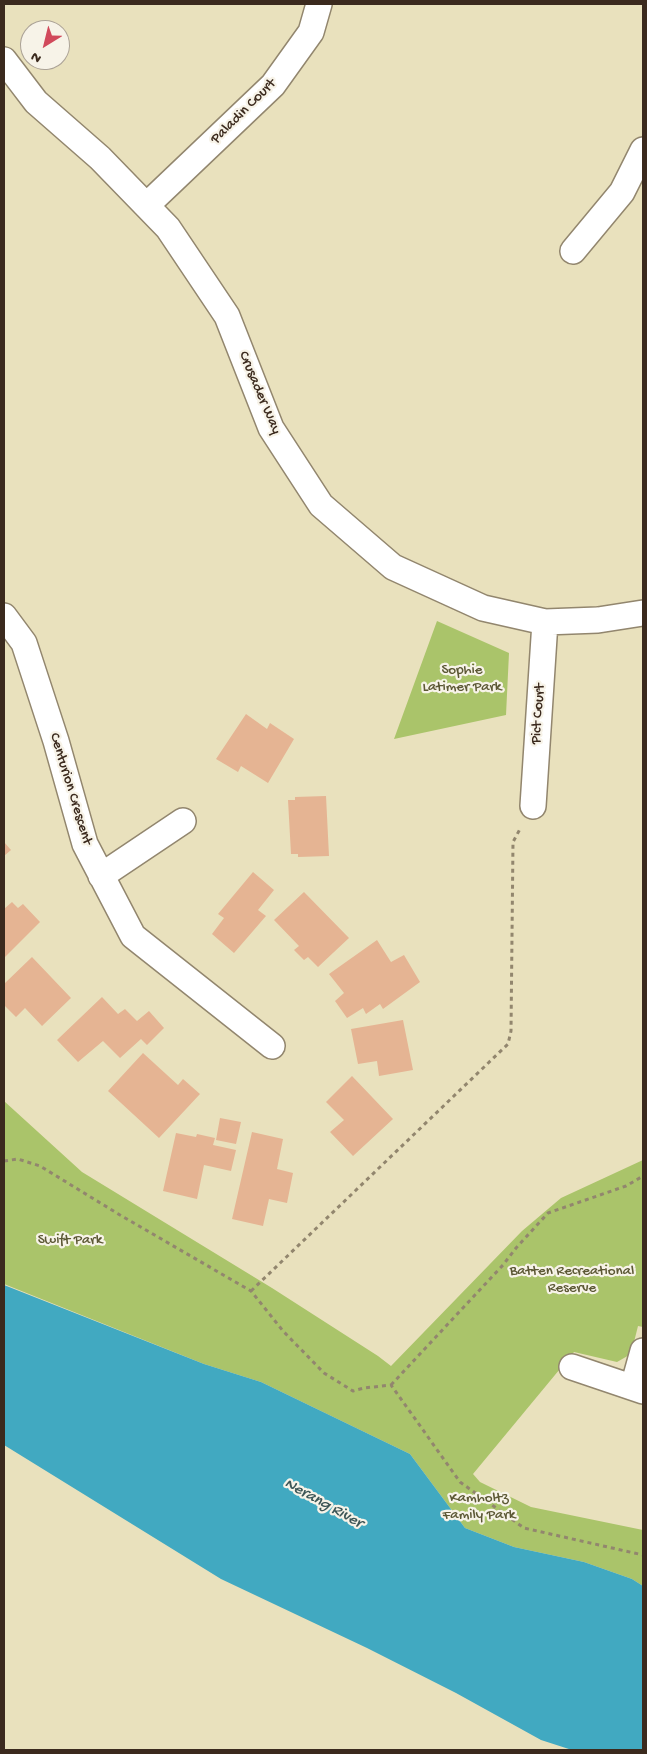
<!DOCTYPE html>
<html>
<head>
<meta charset="utf-8">
<style>
	body { margin:0 }
	#map { position:relative; width:647px; height:1754px; overflow:hidden; background:#e9e1bd; font-family:"Gochi Hand",sans-serif }
	canvas { display:block }
	.frame { position:absolute; inset:0; border:5px solid #3b2a1e; pointer-events:none }
	.north { position:absolute; left:20px; top:20px; width:50px; height:50px; box-sizing:border-box; background:#f7f3e8; border:1px solid #aca397; border-radius:50%; rotate:216deg; font-size:14px; font-weight:700; line-height:20px; text-align:center; color:#3b2a1e }
	.north::after { content:''; display:block; margin:auto; width:18px; height:22px; background:#d1495b; clip-path:polygon(50% 0,100% 100%,50% 72%,0 100%) }
</style>
</head>
<body>
<div id="map">
<canvas width="647" height="1754"></canvas>
<div class="frame"></div>
<div class="north">N</div>
</div>
<script>
const ctx = document.querySelector('canvas').getContext('2d');
ctx.lineJoin = 'round';
function fillPath(path, color) { ctx.fillStyle = color; ctx.fill(path, 'evenodd'); }
const toPath = rows => new Path2D(rows.map(r => 'M' + r).join(''));
function stroke(path, color, width, dash) { ctx.strokeStyle = color; ctx.lineWidth = width; ctx.lineCap = dash ? 'butt' : 'round'; ctx.setLineDash(dash || []); ctx.stroke(path); }
function label(font, color, halo, rows, align = 'center') {
  ctx.font = font + ' "Gochi Hand",sans-serif'; ctx.lineWidth = 4.5; ctx.setLineDash([]); ctx.textBaseline = 'middle'; ctx.strokeStyle = halo; ctx.fillStyle = color; for (const [text, x, y, turn = 0] of rows) {
    ctx.save(); ctx.translate(x, y); ctx.rotate((+turn || 0) * Math.PI / 180); ctx.textAlign = isNaN(turn) ? turn : align; if (halo) ctx.strokeText(text, 0, 0); ctx.fillText(text, 0, 0); ctx.restore();
  }
}
const green = toPath([
	[437,621,509,653,506,715,394,739],
	[4,1101,82,1172,272,1288,378,1356,391,1366,522,1231,561,1198,643,1160,643,1327,638,1326,631,1354,617,1362,574,1352,473,1474,480,1482,531,1507,643,1530,643,1586,632,1579,584,1562,514,1547,465,1528,410,1454,261,1382,204,1364,4,1284]
]);
const water = toPath([
	[4,1285,204,1364,261,1382,410,1454,465,1528,514,1547,584,1562,632,1579,643,1586,643,1750,572,1750,541,1740,456,1693,367,1648,221,1579,4,1445]
]);
const building = toPath([
	[246,714,267,729,270,723,294,739,268,783,241,766,238,772,216,759],
	[326,796,329,856,298,857,298,854,291,854,288,800,295,800,295,797],
	[4,842,11,850,4,856],
	[253,872,274,890,258,910,266,916,234,953,212,934,224,918,218,914],
	[304,892,349,938,318,967,308,957,304,960,294,950,299,946,274,920],
	[12,902,18,908,23,904,40,922,4,958,4,909],
	[377,940,391,962,404,955,420,982,383,1009,380,1004,366,1014,363,1008,347,1018,335,1001,344,993,329,974],
	[32,957,71,998,42,1026,25,1008,16,1017,4,1005,4,984],
	[102,997,118,1014,125,1009,137,1021,149,1011,164,1028,147,1045,141,1039,120,1058,103,1041,78,1062,57,1040],
	[403,1020,413,1070,379,1076,377,1061,358,1064,351,1029],
	[143,1053,178,1085,183,1079,200,1094,159,1138,108,1091],
	[352,1076,393,1119,353,1156,330,1132,344,1120,326,1102],
	[220,1118,241,1122,236,1144,216,1140],
	[252,1132,283,1139,277,1169,293,1173,287,1203,269,1199,263,1226,232,1219],
	[176,1133,196,1137,197,1134,215,1138,213,1145,236,1150,231,1171,204,1165,197,1199,163,1191]
]);
const path = toPath([
	[4,1161,18,1159,40,1166,120,1215,251,1291,283,1331,324,1373,353,1391,364,1388,391,1385,460,1482,524,1528,643,1555],
	[251,1291,508,1044,511,1031,513,842,520,829],
	[391,1385,503,1265,516,1248,548,1213,626,1186,643,1176]
]);
const minor = toPath([
	[4,60,36,102,100,158,168,228,227,316,271,428,321,505,393,567,483,608,545,622,598,620,643,613],
	[147,205,273,85,311,32,319,4],
	[573,251,622,192,643,150],
	[4,616,24,643,56,741,85,844,133,936,272,1046],
	[533,806,545,622],
	[101,876,183,821],
	[572,1367,643,1391],
	[633,1387,643,1351]
]);
const streetNames = [
	["Paladin Court",244,112,-45],
	["Crusader Way",259,393,67],
	["Pict Court",539,714,-86],
	["Centurion Crescent",70,789,73]
];
const parkNames = [
	["Sophie",462,671],
	["Latimer Park",462,688],
	["Swift Park",70,1241],
	["Batten Recreational",572,1272],
	["Reserve",572,1289],
	["Kamholtz",479,1499],
	["Family Park",479,1516]
];
const waterNames = [
	["Nerang River",323,1504,29]
];
fillPath(green, '#aac46a');
fillPath(water, '#41a9c1');
fillPath(building, '#e5b493');
stroke(minor, '#92866e', 28);
stroke(path, '#92866e', 3, [4, 4]);
stroke(minor, '#fff', 25);
label('15px', '#3b2a1e', '#f7f3e8', streetNames);
label('15px', '#5c5835', '#f7f3e8', parkNames);
label('italic 16px', '#3d5657', '#f7f3e8', waterNames);
</script>
</body>
</html>
